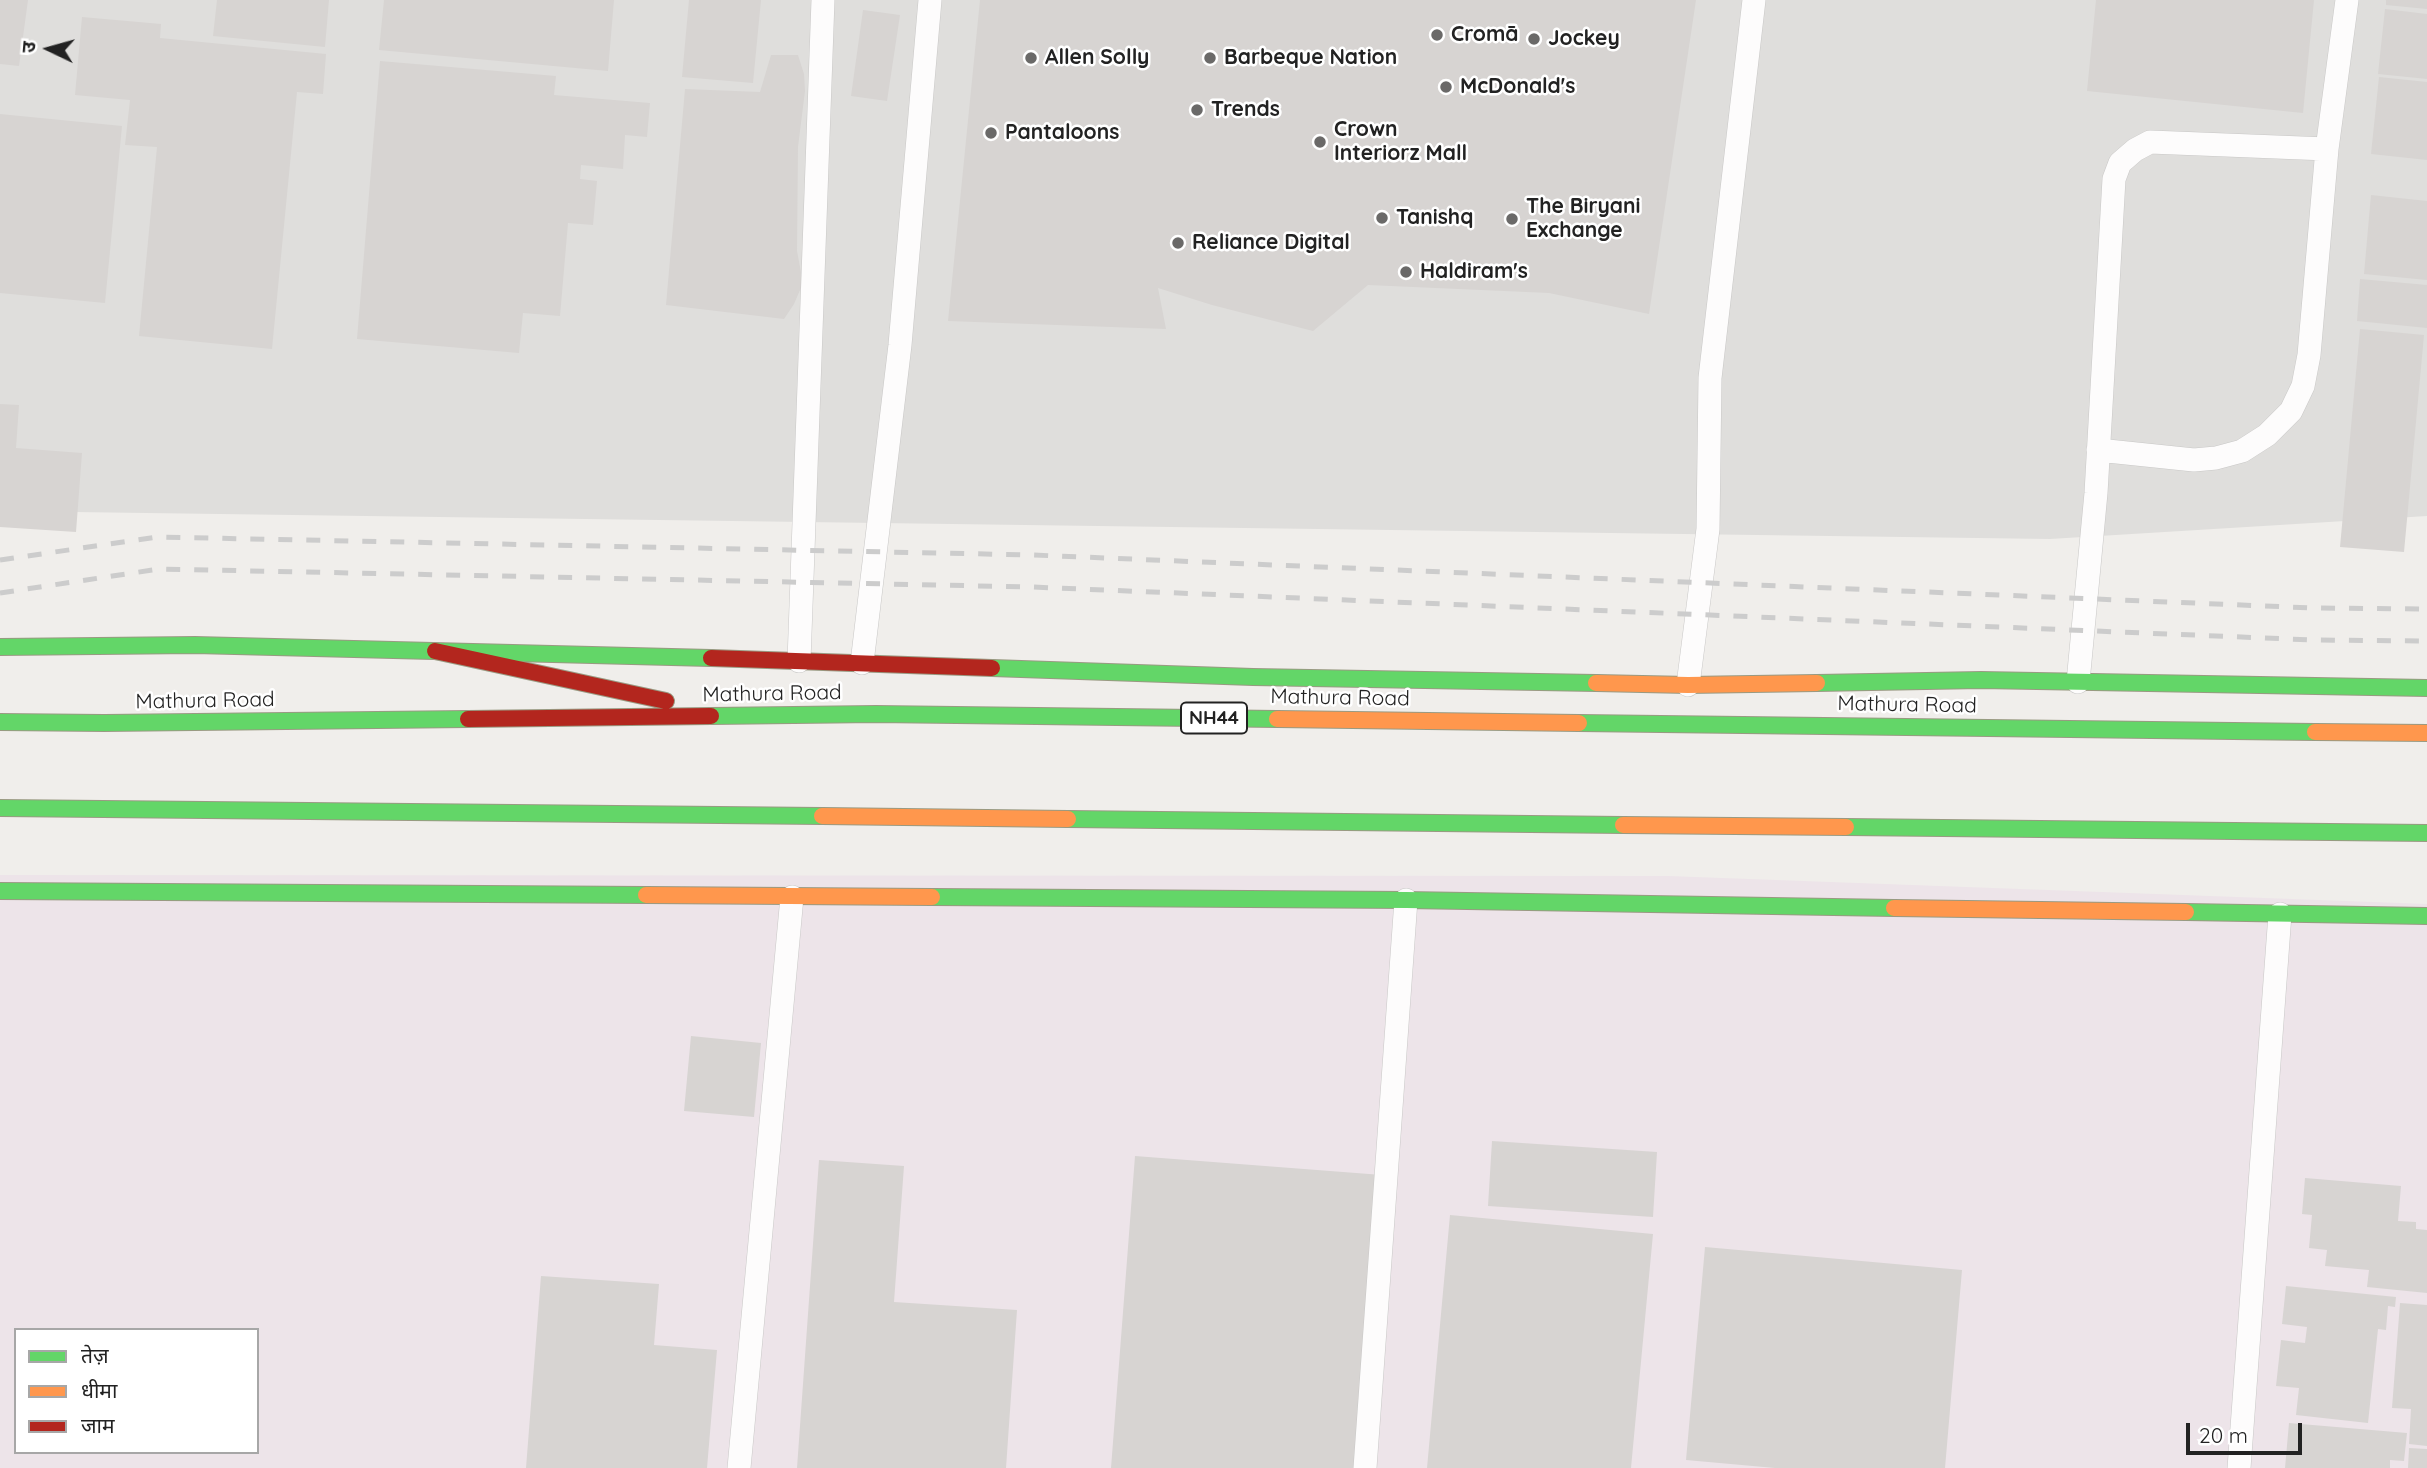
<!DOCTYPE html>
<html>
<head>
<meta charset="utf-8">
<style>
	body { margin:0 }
	#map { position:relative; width:2427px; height:1468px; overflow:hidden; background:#f0eeeb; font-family:Quicksand,"Noto Sans Devanagari",sans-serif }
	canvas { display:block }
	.legend { position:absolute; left:14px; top:1328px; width:245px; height:126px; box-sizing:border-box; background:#fff; border:2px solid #a7a7a7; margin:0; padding:9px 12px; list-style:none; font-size:21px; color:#222 }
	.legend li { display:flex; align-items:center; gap:14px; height:35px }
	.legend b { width:35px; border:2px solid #a7a7a7 }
	.north { position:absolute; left:14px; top:14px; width:70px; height:70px; -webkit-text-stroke:5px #fff; paint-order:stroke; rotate:275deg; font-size:19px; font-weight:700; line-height:28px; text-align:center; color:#222 }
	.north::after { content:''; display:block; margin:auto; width:24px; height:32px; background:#222; clip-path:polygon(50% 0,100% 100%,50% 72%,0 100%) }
	.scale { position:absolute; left:2186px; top:1423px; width:116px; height:32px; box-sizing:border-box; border:4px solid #222; border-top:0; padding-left:9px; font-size:21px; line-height:24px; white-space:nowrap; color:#222; -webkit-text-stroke:5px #fff; paint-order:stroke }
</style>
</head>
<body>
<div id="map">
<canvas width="2427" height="1468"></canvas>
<ul class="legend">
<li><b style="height:9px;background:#63d668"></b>तेज़</li>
<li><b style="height:9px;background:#ff974d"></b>धीमा</li>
<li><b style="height:9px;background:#b3261e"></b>जाम</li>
</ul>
<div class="north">उ</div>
<div class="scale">20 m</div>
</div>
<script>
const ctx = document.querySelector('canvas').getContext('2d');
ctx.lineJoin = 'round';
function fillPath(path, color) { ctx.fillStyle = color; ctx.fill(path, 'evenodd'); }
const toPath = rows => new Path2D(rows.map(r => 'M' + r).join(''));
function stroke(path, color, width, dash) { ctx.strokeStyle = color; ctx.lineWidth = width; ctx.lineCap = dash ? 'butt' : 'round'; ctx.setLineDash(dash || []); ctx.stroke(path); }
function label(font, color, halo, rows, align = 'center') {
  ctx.font = font + ' Quicksand,sans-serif'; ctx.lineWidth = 5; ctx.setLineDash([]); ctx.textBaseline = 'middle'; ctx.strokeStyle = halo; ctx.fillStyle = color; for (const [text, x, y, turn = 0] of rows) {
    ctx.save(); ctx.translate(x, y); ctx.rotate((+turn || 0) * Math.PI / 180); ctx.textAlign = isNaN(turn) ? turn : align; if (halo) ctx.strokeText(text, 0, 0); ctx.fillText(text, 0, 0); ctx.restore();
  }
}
const residential = toPath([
	[0,0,2427,0,2427,516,2050,539,0,511]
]);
const industrial = toPath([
	[0,875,1668,876,2427,904,2427,1468,0,1468],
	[16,1330,257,1330,257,1452,16,1452]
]);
const building = toPath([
	[0,0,28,0,19,66,0,64],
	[217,0,329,0,325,47,213,36],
	[384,0,614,0,608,71,379,50],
	[689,0,761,0,753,83,682,77],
	[980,0,1696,0,1649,314,1549,293,1368,285,1313,331,1212,305,1158,288,1166,329,948,321],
	[2096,0,2314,0,2303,113,2087,91],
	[2386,0,2427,0,2427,9,2386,5],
	[2385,9,2427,14,2427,79,2378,74],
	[863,10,900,15,887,101,851,96],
	[82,17,161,24,160,38,326,54,323,94,297,92,272,349,139,336,157,147,125,145,130,100,75,95],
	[771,55,798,55,804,74,805,91,798,147,797,251,803,283,794,304,784,319,666,305,685,89,760,92],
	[380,61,556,76,554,95,650,103,647,137,625,135,623,169,581,165,580,179,597,181,593,225,568,223,560,316,523,313,519,353,357,339],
	[2379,77,2427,82,2427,160,2371,154],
	[0,114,122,126,105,303,0,293],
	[2371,195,2427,201,2427,280,2364,274],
	[2360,279,2427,285,2427,328,2357,321],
	[2360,329,2424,335,2404,552,2340,547],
	[0,404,19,405,16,448,82,453,76,532,0,527],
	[691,1036,761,1043,754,1117,684,1111],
	[1492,1141,1657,1152,1653,1217,1488,1206],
	[1135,1156,1382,1175,1358,1468,1111,1468],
	[819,1160,904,1166,894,1302,1017,1310,1006,1468,797,1468],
	[2305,1178,2401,1186,2398,1221,2416,1222,2416,1229,2427,1230,2427,1293,2367,1287,2369,1270,2325,1266,2327,1250,2309,1248,2312,1215,2302,1214],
	[1450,1215,1653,1234,1631,1468,1427,1468],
	[1705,1247,1962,1270,1945,1468,1775,1468,1686,1460],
	[541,1276,659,1284,654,1345,717,1350,707,1468,526,1468],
	[2286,1286,2396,1297,2395,1307,2388,1306,2386,1330,2378,1329,2368,1423,2296,1415,2299,1388,2276,1386,2281,1340,2305,1343,2307,1327,2282,1324],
	[2400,1303,2427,1305,2427,1446,2409,1444,2411,1409,2392,1408],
	[2289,1423,2407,1433,2404,1461,2390,1460,2390,1468,2285,1468],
	[2409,1448,2427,1449,2427,1468,2408,1468]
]);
const lane = toPath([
	[2098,450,2194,460,2216,458,2242,451,2267,435,2291,411,2303,386,2309,355,2327,149,2347,0],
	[799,661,823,0],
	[862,663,900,345,930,0],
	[2078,682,2096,493,2114,179,2120,163,2135,150,2150,142,2327,149],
	[1688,685,1708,529,1710,378,1754,0],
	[739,1468,792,897],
	[1365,1468,1406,900],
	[2239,1468,2280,914]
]);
const fast = toPath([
	[0,647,195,645,711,658],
	[992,668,1253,677,1596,683],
	[1817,683,1981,680,2427,688],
	[711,716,876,714,1277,719],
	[0,722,104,723,468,719],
	[1579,723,2315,732],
	[0,808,822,816],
	[1068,819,1623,825],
	[1846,827,2427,833],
	[0,891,646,895],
	[932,897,1406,900,1894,908],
	[2186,912,2427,916]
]);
const slow = toPath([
	[1596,683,1688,685,1817,683],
	[1277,719,1579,723],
	[2315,732,2427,733],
	[822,816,1068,819],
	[1623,825,1846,827],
	[646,895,932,897],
	[1894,908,2186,912]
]);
const jam = toPath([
	[435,651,666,701],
	[711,658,992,668],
	[468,719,711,716]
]);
const rail = toPath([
	[0,560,157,537,1033,555,2313,608,2427,609],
	[0,593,159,569,1032,587,2313,640,2427,641]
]);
const markers = [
	[1437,35,7,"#6a6968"],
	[1534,39,7,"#6a6968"],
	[1031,58,7,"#6a6968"],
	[1210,58,7,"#6a6968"],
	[1446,87,7,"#6a6968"],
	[1197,110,7,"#6a6968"],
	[991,133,7,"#6a6968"],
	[1320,142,7,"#6a6968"],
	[1382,218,7,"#6a6968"],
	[1512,219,7,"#6a6968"],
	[1178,243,7,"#6a6968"],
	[1406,272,7,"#6a6968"]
];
const shields = [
	[1214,718,66]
];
const shieldNames = [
	["NH44",1214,718]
];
const poiNames = [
	["Cromā",1451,35],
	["Jockey",1548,39],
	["Allen Solly",1045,58],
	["Barbeque Nation",1224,58],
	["McDonald's",1460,87],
	["Trends",1211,110],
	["Crown",1334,130],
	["Interiorz Mall",1334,154],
	["Pantaloons",1005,133],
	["The Biryani",1526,207],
	["Exchange",1526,231],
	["Tanishq",1396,218],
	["Reliance Digital",1192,243],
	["Haldiram's",1420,272]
];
const streetNames = [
	["Mathura Road",772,694,-1],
	["Mathura Road",1340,698,1],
	["Mathura Road",205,701,-1],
	["Mathura Road",1907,705,1]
];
fillPath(residential, '#dfdedc');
fillPath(industrial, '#ede4e9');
fillPath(building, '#d7d4d2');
stroke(lane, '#c9c8c7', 24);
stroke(fast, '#999a82', 18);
stroke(slow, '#999a82', 18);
stroke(jam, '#999a82', 18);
stroke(lane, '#fdfcfc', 23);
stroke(fast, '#63d668', 16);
stroke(slow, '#ff974d', 16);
stroke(jam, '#b3261e', 16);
stroke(rail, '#ccc', 5, [14, 14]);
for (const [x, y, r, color] of markers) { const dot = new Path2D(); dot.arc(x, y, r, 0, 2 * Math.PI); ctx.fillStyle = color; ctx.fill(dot); stroke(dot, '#fff', 2.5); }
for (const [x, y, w] of shields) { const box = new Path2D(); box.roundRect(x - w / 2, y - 15.5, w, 31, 5); ctx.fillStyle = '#fff'; ctx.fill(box); stroke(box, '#222', 2); }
label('bold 19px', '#222', null, shieldNames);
label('bold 21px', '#222', '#fff', poiNames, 'left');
label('21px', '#222', '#fff', streetNames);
</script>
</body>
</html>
